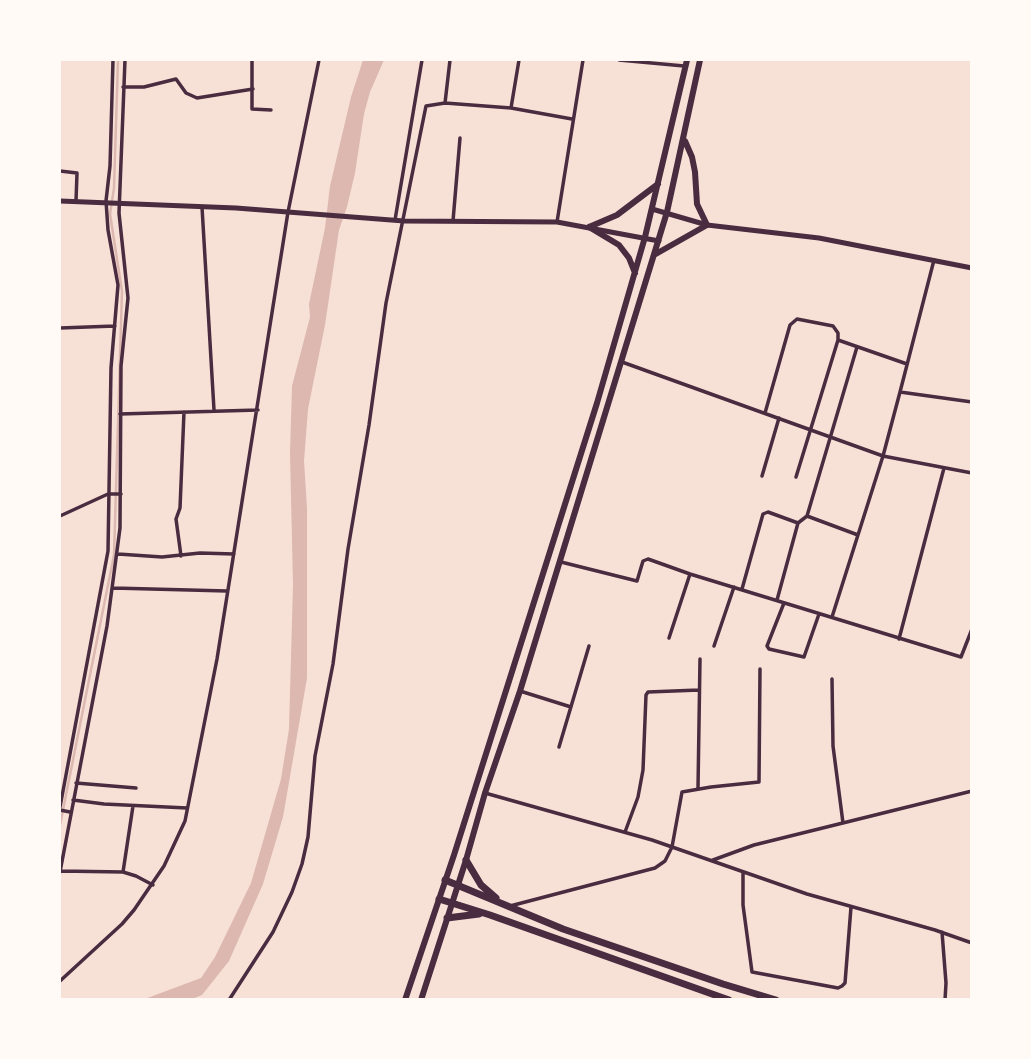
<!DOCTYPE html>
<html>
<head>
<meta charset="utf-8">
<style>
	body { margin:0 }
	#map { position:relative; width:1031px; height:1059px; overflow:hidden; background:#f7e1d7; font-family:Montserrat,sans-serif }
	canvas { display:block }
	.frame { position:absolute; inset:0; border:61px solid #fffaf5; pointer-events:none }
</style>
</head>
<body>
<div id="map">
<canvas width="1031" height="1059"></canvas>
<div class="frame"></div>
</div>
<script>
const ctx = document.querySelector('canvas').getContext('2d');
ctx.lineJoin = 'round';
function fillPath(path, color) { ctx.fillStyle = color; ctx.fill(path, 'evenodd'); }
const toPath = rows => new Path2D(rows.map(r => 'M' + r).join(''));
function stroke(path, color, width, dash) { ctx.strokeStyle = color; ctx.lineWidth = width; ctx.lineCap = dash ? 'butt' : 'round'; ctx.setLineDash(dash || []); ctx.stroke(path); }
const water = toPath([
	[363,60,384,60,370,92,364,114,355,173,347,207,339,230,325,325,308,409,304,461,307,508,307,678,283,817,263,884,229,961,202,995,192,999,142,1000,201,978,215,957,251,883,281,779,289,729,293,585,290,453,292,386,310,317,309,304,325,228,330,186,351,97]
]);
const stream = toPath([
	[60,825,114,555,122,291,110,214,114,188,118,60]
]);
const minor = toPath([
	[252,60,252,109,271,110],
	[619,60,684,66],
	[123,87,144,87,176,79,186,93,197,98,253,89],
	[445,103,450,60],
	[511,108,519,60],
	[60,171,77,173,76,201],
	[202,207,214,410],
	[395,220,422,60],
	[453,221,460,138],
	[557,222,583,60],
	[934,260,900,392,972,402],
	[60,328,115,326],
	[622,362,883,456,972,473],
	[765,413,790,325,797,319,833,326,838,333,838,340,907,364],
	[120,414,258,410],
	[762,476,779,418],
	[796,477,838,340],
	[60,516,108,494,121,494],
	[807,516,857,347],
	[798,523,807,516,858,535],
	[118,554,162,557,200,553,234,554],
	[181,556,176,519,180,508,184,412],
	[561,562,637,581,643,561,648,559,690,574,961,657,972,629],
	[113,588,227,591],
	[742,589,763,514,768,512,798,523,777,600],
	[784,603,767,646,769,649,804,657,819,614],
	[832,617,883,456,900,392],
	[669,638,690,574],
	[899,639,944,468],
	[714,646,734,587],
	[832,679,833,746,843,823],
	[520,691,571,707],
	[559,747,589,646],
	[76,783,136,788],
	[698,788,700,659],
	[485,793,652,840,807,894,935,930,972,943],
	[73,800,104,804,187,808],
	[60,807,108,551,111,368,118,285,108,230,106,201,110,166,113,60],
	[60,810,70,812],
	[625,832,638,797,643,770,646,695,648,692,699,690],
	[713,860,754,845,972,791],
	[60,871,123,872,136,876,153,885],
	[60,872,107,626,120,528,121,366,128,298,119,213,125,60],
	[123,872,133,806],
	[743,872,743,905,752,972,838,988,842,986,845,983,851,907],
	[510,906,655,868,665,861,672,847,682,792,711,787,759,782,760,669],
	[942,932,946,983,945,1000],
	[60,981,122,924,134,910,164,866,185,821,217,659,288,212,319,60],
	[229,1000,273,932,292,892,302,864,308,837,315,756,333,664,348,549,369,425,386,303,426,106,445,103,511,108,572,119]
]);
const secondary = toPath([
	[60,201,236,208,404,221,557,222,659,241],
	[652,209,707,225,819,238,972,268]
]);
const primary = toPath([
	[589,227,617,215,658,184],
	[589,227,619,245,629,258,635,273],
	[654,255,707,225,697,204,695,172,692,157,685,141],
	[405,1000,454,855,597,403,645,237,687,60],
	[421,1000,466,860,485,793,520,691,667,212,700,60]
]);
const motorway = toPath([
	[466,860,481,885,496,898],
	[445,880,563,929,723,984,776,1000],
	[439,899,490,915,729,1000],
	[447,918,479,914]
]);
fillPath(water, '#dcb8b0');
stroke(stream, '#dcb8b0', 2.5);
stroke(minor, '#4a2c40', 3.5);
stroke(secondary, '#4a2c40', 5);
stroke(primary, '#4a2c40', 6);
stroke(motorway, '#4a2c40', 7);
</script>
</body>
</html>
